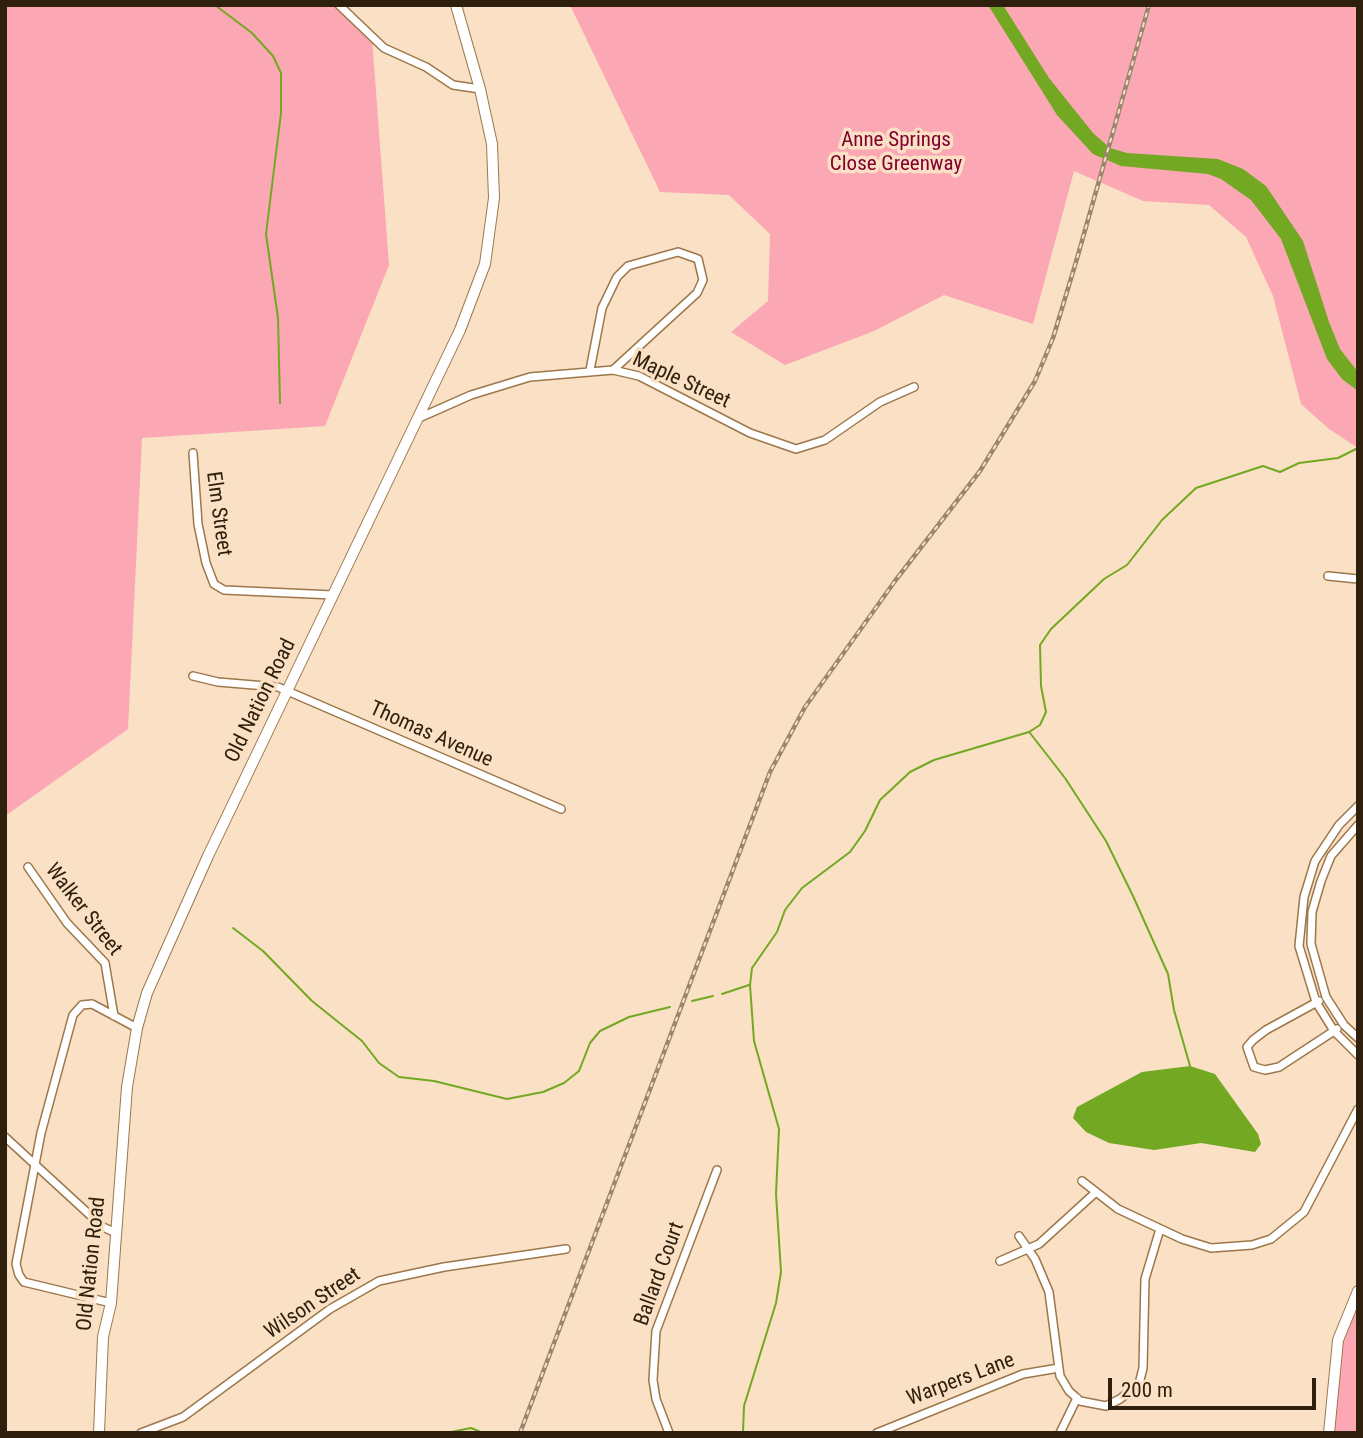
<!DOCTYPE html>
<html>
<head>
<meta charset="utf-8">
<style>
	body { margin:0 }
	#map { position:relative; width:1363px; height:1438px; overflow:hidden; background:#fae0c4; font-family:"Roboto Condensed",sans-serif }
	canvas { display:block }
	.frame { position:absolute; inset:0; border:7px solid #2f200d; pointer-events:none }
	.scale { position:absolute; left:1108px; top:1378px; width:208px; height:32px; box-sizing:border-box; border:4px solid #2f200d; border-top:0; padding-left:9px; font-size:21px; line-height:24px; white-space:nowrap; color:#2f200d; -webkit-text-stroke:5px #fae0c4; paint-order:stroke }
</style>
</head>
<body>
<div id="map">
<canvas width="1363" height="1438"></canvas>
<div class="frame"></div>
<div class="scale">200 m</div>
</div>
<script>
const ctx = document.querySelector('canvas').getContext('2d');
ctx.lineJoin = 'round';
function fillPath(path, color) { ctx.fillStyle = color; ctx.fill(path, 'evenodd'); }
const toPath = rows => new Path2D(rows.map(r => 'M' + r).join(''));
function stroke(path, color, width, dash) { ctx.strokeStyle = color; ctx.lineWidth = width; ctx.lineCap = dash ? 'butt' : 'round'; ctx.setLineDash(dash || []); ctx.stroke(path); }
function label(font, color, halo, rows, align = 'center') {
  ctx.font = font + ' "Roboto Condensed",sans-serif'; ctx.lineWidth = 7; ctx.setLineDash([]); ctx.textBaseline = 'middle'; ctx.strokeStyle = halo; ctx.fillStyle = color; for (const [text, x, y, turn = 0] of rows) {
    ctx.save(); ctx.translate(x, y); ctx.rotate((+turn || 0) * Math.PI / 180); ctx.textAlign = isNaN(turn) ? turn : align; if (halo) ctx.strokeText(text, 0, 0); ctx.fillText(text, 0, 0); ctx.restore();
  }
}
const green = toPath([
	[5,5,339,5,372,38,389,265,325,426,142,438,128,729,5,816],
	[570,5,1358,5,1358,448,1329,429,1301,404,1273,296,1246,237,1209,205,1143,201,1074,171,1033,324,944,295,874,331,785,365,731,332,768,301,770,234,729,195,660,192],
	[1358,1291,1358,1433,1329,1433,1335,1362]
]);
const water = toPath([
	[988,5,1003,5,1049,78,1093,133,1110,148,1127,153,1218,159,1243,169,1266,186,1303,241,1329,322,1340,349,1358,372,1358,391,1342,379,1327,359,1281,239,1251,200,1221,179,1208,174,1121,166,1093,154,1057,115],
	[1190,1066,1215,1074,1258,1134,1261,1144,1255,1152,1201,1143,1154,1150,1109,1143,1086,1132,1073,1118,1077,1107,1142,1072]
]);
const stream = toPath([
	[215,5,252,33,273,56,281,73,281,113,266,234,278,318,280,403],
	[1030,733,1065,778,1106,841,1133,896,1168,974,1174,1010,1190,1066],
	[233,928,263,951,312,1001,362,1041,379,1063,399,1077,434,1081,507,1099,543,1092,564,1083,579,1071,590,1043,600,1031,629,1017,670,1007],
	[722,994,749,985],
	[692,1001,713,996],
	[446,1433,471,1428,483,1433],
	[743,1433,744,1406,776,1303,781,1272,776,1194,779,1129,754,1041,750,985,752,968,777,932,785,910,802,888,850,852,865,831,880,800,910,772,934,760,1029,732,1040,725,1046,712,1041,686,1040,645,1051,629,1104,579,1127,565,1162,520,1196,488,1263,466,1280,472,1299,463,1338,458,1358,448]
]);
const street = toPath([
	[339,5,384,48,426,67,453,85,480,89],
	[590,370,602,308,617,277,628,266,678,252,698,259,703,280,697,293,613,370],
	[419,418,471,395,530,377,613,370,639,376,750,433,796,449,825,440,880,402,914,387],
	[193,453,198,524,206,563,214,584,224,590,333,595],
	[1328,576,1358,579],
	[193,676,218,682,278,687,561,809],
	[1358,806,1339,825,1315,861,1304,897,1299,946,1316,1002,1334,1031,1358,1055],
	[1358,825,1331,856,1321,881,1312,912,1311,944,1326,997,1344,1025,1358,1038],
	[28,867,67,923,105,963,114,1016],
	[1319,1001,1266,1030,1253,1040,1247,1047,1254,1067,1265,1070,1279,1067,1337,1029],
	[5,1137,103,1227,116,1233],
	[1082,1181,1118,1209,1182,1239,1211,1248,1252,1245,1271,1239,1304,1212,1358,1109],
	[1019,1236,1035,1259,1049,1292,1060,1376,1069,1391,1080,1401,1106,1406,1120,1399,1139,1384,1143,1368,1145,1279,1160,1229],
	[1000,1261,1039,1244,1095,1193],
	[111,1303,24,1282,19,1275,16,1264,41,1133,73,1015,82,1005,92,1004,137,1028],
	[141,1433,183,1417,330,1309,379,1281,444,1267,566,1249],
	[669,1433,656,1399,653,1380,656,1331,717,1170],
	[877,1433,1023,1374,1059,1368],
	[1060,1433,1077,1398]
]);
const secondary = toPath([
	[99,1433,103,1337,111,1303,127,1087,137,1028,147,993,208,856,460,330,485,264,494,198,492,144,480,89,456,5],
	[1329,1433,1338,1340,1358,1291]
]);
const rail = toPath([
	[520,1433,770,772,805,707,895,581,980,471,1035,381,1053,338,1076,262,1149,5]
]);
const parkNames = [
	["Anne Springs",896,141],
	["Close Greenway",896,165]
];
const streetNames = [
	["Maple Street",681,381,25],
	["Elm Street",218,514,82],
	["Old Nation Road",261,701,-64],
	["Thomas Avenue",431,735,24],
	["Walker Street",83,910,52],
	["Old Nation Road",92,1264,-84],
	["Ballard Court",660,1274,-70],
	["Wilson Street",313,1304,-34],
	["Warpers Lane",961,1380,-21]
];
fillPath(green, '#fba7b4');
fillPath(water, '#72a822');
stroke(stream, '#72a822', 2);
stroke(street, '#9d774a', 10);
stroke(secondary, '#9d774a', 12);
stroke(street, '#fff', 7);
stroke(secondary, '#fff', 10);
stroke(rail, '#9a856d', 4.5);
stroke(rail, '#fae0c4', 2, [5]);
label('21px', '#840031', '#fae0c4', parkNames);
label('21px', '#2f200d', '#fae0c4', streetNames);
</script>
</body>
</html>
